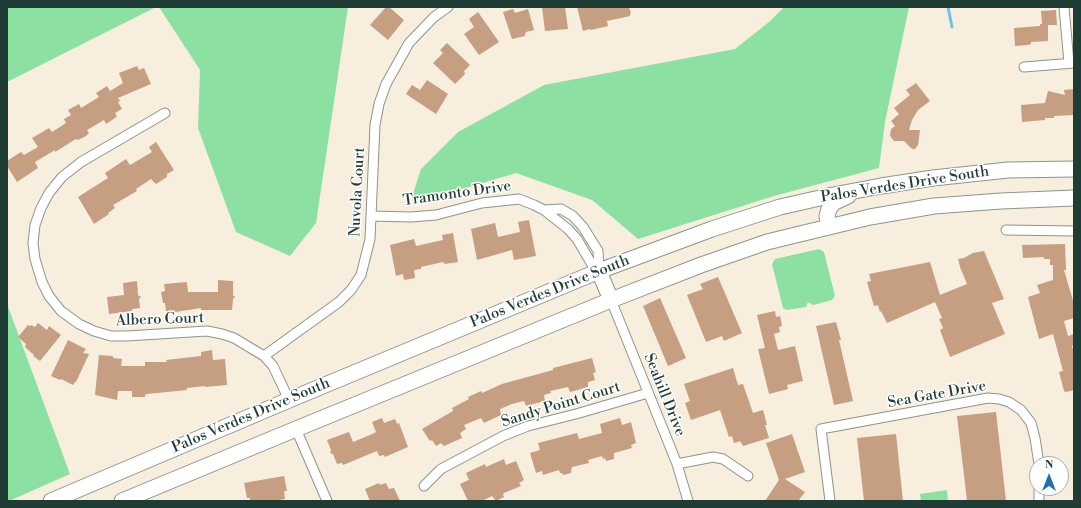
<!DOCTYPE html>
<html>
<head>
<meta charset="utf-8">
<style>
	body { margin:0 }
	#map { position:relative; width:1081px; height:508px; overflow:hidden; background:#f7eede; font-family:"Libre Bodoni",serif }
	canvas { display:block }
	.frame { position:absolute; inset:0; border:8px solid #1f3d34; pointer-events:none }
	.north { position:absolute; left:1029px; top:456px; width:40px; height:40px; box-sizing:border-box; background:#fff; border:1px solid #a5b1ae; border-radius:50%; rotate:0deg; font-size:11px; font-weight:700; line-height:16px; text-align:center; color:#1f3d34 }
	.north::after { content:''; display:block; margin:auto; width:14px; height:18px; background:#1f6fb2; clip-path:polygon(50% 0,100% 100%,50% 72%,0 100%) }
</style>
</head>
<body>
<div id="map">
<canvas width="1081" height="508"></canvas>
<div class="frame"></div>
<div class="north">N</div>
</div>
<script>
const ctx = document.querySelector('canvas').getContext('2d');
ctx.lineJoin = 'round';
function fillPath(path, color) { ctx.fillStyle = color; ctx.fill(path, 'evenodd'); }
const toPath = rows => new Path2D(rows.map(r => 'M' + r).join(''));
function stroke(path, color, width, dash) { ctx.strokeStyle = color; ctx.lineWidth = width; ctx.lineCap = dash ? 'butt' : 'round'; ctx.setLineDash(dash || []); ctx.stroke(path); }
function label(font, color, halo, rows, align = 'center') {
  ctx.font = font + ' "Libre Bodoni",serif'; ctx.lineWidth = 3; ctx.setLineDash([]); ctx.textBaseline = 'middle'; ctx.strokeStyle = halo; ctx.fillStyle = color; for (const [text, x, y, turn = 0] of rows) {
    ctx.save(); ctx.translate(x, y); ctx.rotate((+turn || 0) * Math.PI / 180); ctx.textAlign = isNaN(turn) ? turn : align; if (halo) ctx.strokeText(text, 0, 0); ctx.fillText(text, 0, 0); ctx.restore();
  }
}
const green = toPath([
	[7,7,156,7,7,82],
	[159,7,348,7,316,223,290,256,236,232,198,128,200,70],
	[784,7,909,7,885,122,879,168,774,196,638,239,592,200,516,173,466,188,412,197,421,169,458,132,544,85,735,49,769,22],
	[819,249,824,252,835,296,832,300,813,305,808,302,806,307,787,310,783,308,772,264,775,259],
	[7,304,70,474,9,501,7,501],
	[947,490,948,501,921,501,920,494]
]);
const stream = toPath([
	[948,7,952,27]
]);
const building = toPath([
	[386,7,389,7,404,20,388,40,370,25],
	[542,7,565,7,568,29,545,31],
	[577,7,629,7,631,14,630,14,630,16,607,21,608,26,591,30,590,29,583,31],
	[513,9,515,13,528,9,534,30,526,32,525,34,525,36,512,39,503,12],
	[1056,10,1057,25,1048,25,1048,41,1031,42,1031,44,1028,45,1015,46,1014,28,1040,26,1040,24,1042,24,1041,11],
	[478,12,499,42,479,55,464,34,474,27,469,19],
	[447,43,470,65,464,71,465,74,455,84,433,63,443,53,440,50],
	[137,66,139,70,144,68,151,84,118,98,120,101,118,102,122,109,115,113,117,116,115,118,106,124,104,120,87,130,89,133,86,136,78,140,76,139,55,152,55,150,35,162,38,168,17,182,7,166,7,161,21,152,24,155,38,147,32,138,49,128,52,132,66,123,64,119,71,115,68,110,79,104,81,108,99,97,96,93,107,86,110,91,123,83,119,73],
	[427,80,448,94,436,114,406,94,412,85,420,90],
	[916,83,930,101,918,110,912,120,909,130,920,130,918,145,915,149,912,149,904,141,894,141,890,136,891,129,895,126,891,121,899,114,894,108,910,95,906,90],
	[1074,89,1074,115,1054,116,1054,118,1045,118,1045,120,1022,122,1021,105,1045,103,1048,91,1065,95,1064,90],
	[156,142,174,170,167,174,167,177,156,184,151,179,136,189,137,191,113,205,115,208,108,213,109,214,94,224,78,197,108,178,105,173,126,159,130,165,152,152,149,147],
	[529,220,536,256,514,260,512,250,477,260,471,229,495,223,498,237,520,232,518,222],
	[453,233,458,262,445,264,443,262,421,267,421,269,414,270,415,278,404,280,403,274,396,276,390,245,414,239,416,246,443,240,442,235],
	[1065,244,1066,270,1064,270,1074,304,1074,318,1064,321,1068,336,1074,334,1074,345,1072,346,1074,353,1074,390,1066,392,1064,391,1059,372,1063,371,1053,334,1039,339,1028,297,1040,293,1037,285,1053,280,1053,265,1050,265,1050,259,1044,259,1044,257,1023,258,1022,245],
	[984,251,1004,299,992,303,1005,334,950,357,940,330,943,328,939,319,942,318,935,302,887,323,881,311,880,312,878,305,874,306,867,282,871,281,869,274,930,262,940,295,967,284,960,267,958,259,964,258,973,253],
	[718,277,742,333,724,341,722,336,706,342,687,295,703,289,700,284],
	[218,280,233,281,233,295,235,297,233,299,232,310,201,310,201,308,169,313,166,311,165,303,163,303,161,292,165,291,164,284,187,282,188,292,218,292],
	[137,281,138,295,141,297,139,299,140,308,132,309,132,311,109,314,107,297,124,295,123,283],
	[660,298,686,358,668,366,643,306],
	[775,311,776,317,780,316,782,326,779,327,780,332,774,334,778,350,795,346,803,381,787,385,788,389,769,394,758,349,765,348,757,315],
	[836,322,841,340,839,340,853,401,834,405,816,326],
	[38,323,47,330,49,326,61,335,40,361,33,356,34,355,25,347,26,344,18,337,28,325,30,326,31,325,35,327],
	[68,340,86,349,83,353,89,354,76,382,75,382,73,385,61,379,60,380,51,376],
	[212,350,213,360,225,359,227,385,205,387,205,386,187,388,187,390,147,394,145,395,145,397,132,397,132,391,118,391,117,400,95,395,99,355,113,356,113,358,122,359,121,366,145,366,145,362,167,362,166,360,201,356,201,352],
	[592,358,596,372,593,373,595,380,588,382,588,387,570,392,568,387,550,391,551,393,544,395,545,401,526,406,524,401,512,404,500,409,501,415,484,423,481,418,464,425,466,429,460,433,462,438,444,446,441,443,436,446,432,440,430,441,422,429,453,411,452,408,469,399,468,397,481,391,482,393,502,384,553,370,553,368],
	[733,368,738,385,743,384,753,413,763,410,767,425,765,425,769,438,743,446,740,441,734,443,732,436,729,437,720,410,691,420,685,403,690,401,684,384],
	[996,412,1006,501,967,501,957,416],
	[382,418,384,423,395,419,397,424,399,423,408,447,385,457,384,455,379,456,377,451,343,465,342,463,337,464,333,454,330,453,331,450,327,440,349,432,353,442,370,435,376,432,372,422],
	[620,418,622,425,631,422,636,443,631,445,632,448,614,453,614,459,606,461,605,458,603,459,602,456,588,460,589,463,572,467,571,473,563,475,562,473,560,473,559,470,543,475,542,471,536,473,530,453,540,450,538,443,577,433,579,439,602,433,600,424],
	[792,434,805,472,785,479,805,492,798,501,765,501,779,480,766,443],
	[896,434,903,501,864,501,857,438],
	[504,459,506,465,516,461,524,480,519,483,521,486,504,493,503,494,504,497,496,501,492,496,482,501,468,501,460,484,469,480,466,473,485,464,486,467],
	[284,476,287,491,284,491,285,499,279,500,279,501,250,501,250,498,247,498,244,483],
	[379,483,380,485,386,483,389,489,394,488,400,501,370,501,365,489]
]);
const minor = toPath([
	[1064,7,1069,63],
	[1024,67,1074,63],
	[165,113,81,162,62,177,49,193,41,208,35,225,33,243,35,259,42,282,49,296,61,311,79,324,94,331,111,336,127,336,207,331,222,334,234,338,264,356,273,366,289,400],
	[544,210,561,209,573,216,583,227,598,251,599,271],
	[371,216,411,217,436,215,482,203,519,199,534,205,544,210,568,229,577,239,591,263,599,271],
	[1006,230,1074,231],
	[611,300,677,464,688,501],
	[264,356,339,302,351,290,361,275,370,239,375,125,379,104,386,84,409,43,434,17,448,7],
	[296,429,327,501],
	[677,464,713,457,723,459,748,476],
	[424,486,441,469,503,436,528,426,576,414,648,393],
	[830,501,821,429,988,398,999,399,1009,402,1021,410,1031,423,1035,438,1039,464],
	[1039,501,1039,488]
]);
const primary = toPath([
	[829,227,827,216,829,209,833,203,848,196],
	[599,271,611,300],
	[51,501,289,400,599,271,712,229,780,207,833,195,881,186,933,178,1008,170,1074,169],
	[122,501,296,429,611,300,701,265,767,242,870,217,934,206,1001,201,1074,198]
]);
const streetNames = [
	["Palos Verdes Drive South",905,185,-9],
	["Nuvola Court",358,192,-87],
	["Tramonto Drive",457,194,-8],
	["Palos Verdes Drive South",550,292,-22],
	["Albero Court",160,320,-2],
	["Seahill Drive",664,395,68],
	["Sea Gate Drive",937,395,-10],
	["Sandy Point Court",561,405,-17],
	["Palos Verdes Drive South",251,416,-23]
];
fillPath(green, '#8ce1a2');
stroke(stream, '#6ac4e8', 3);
fillPath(building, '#c69e81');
stroke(minor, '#8b9689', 11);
stroke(primary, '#8b9689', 17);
stroke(minor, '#fff', 9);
stroke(primary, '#fff', 15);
label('15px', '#1f3d34', '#fff', streetNames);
</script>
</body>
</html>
